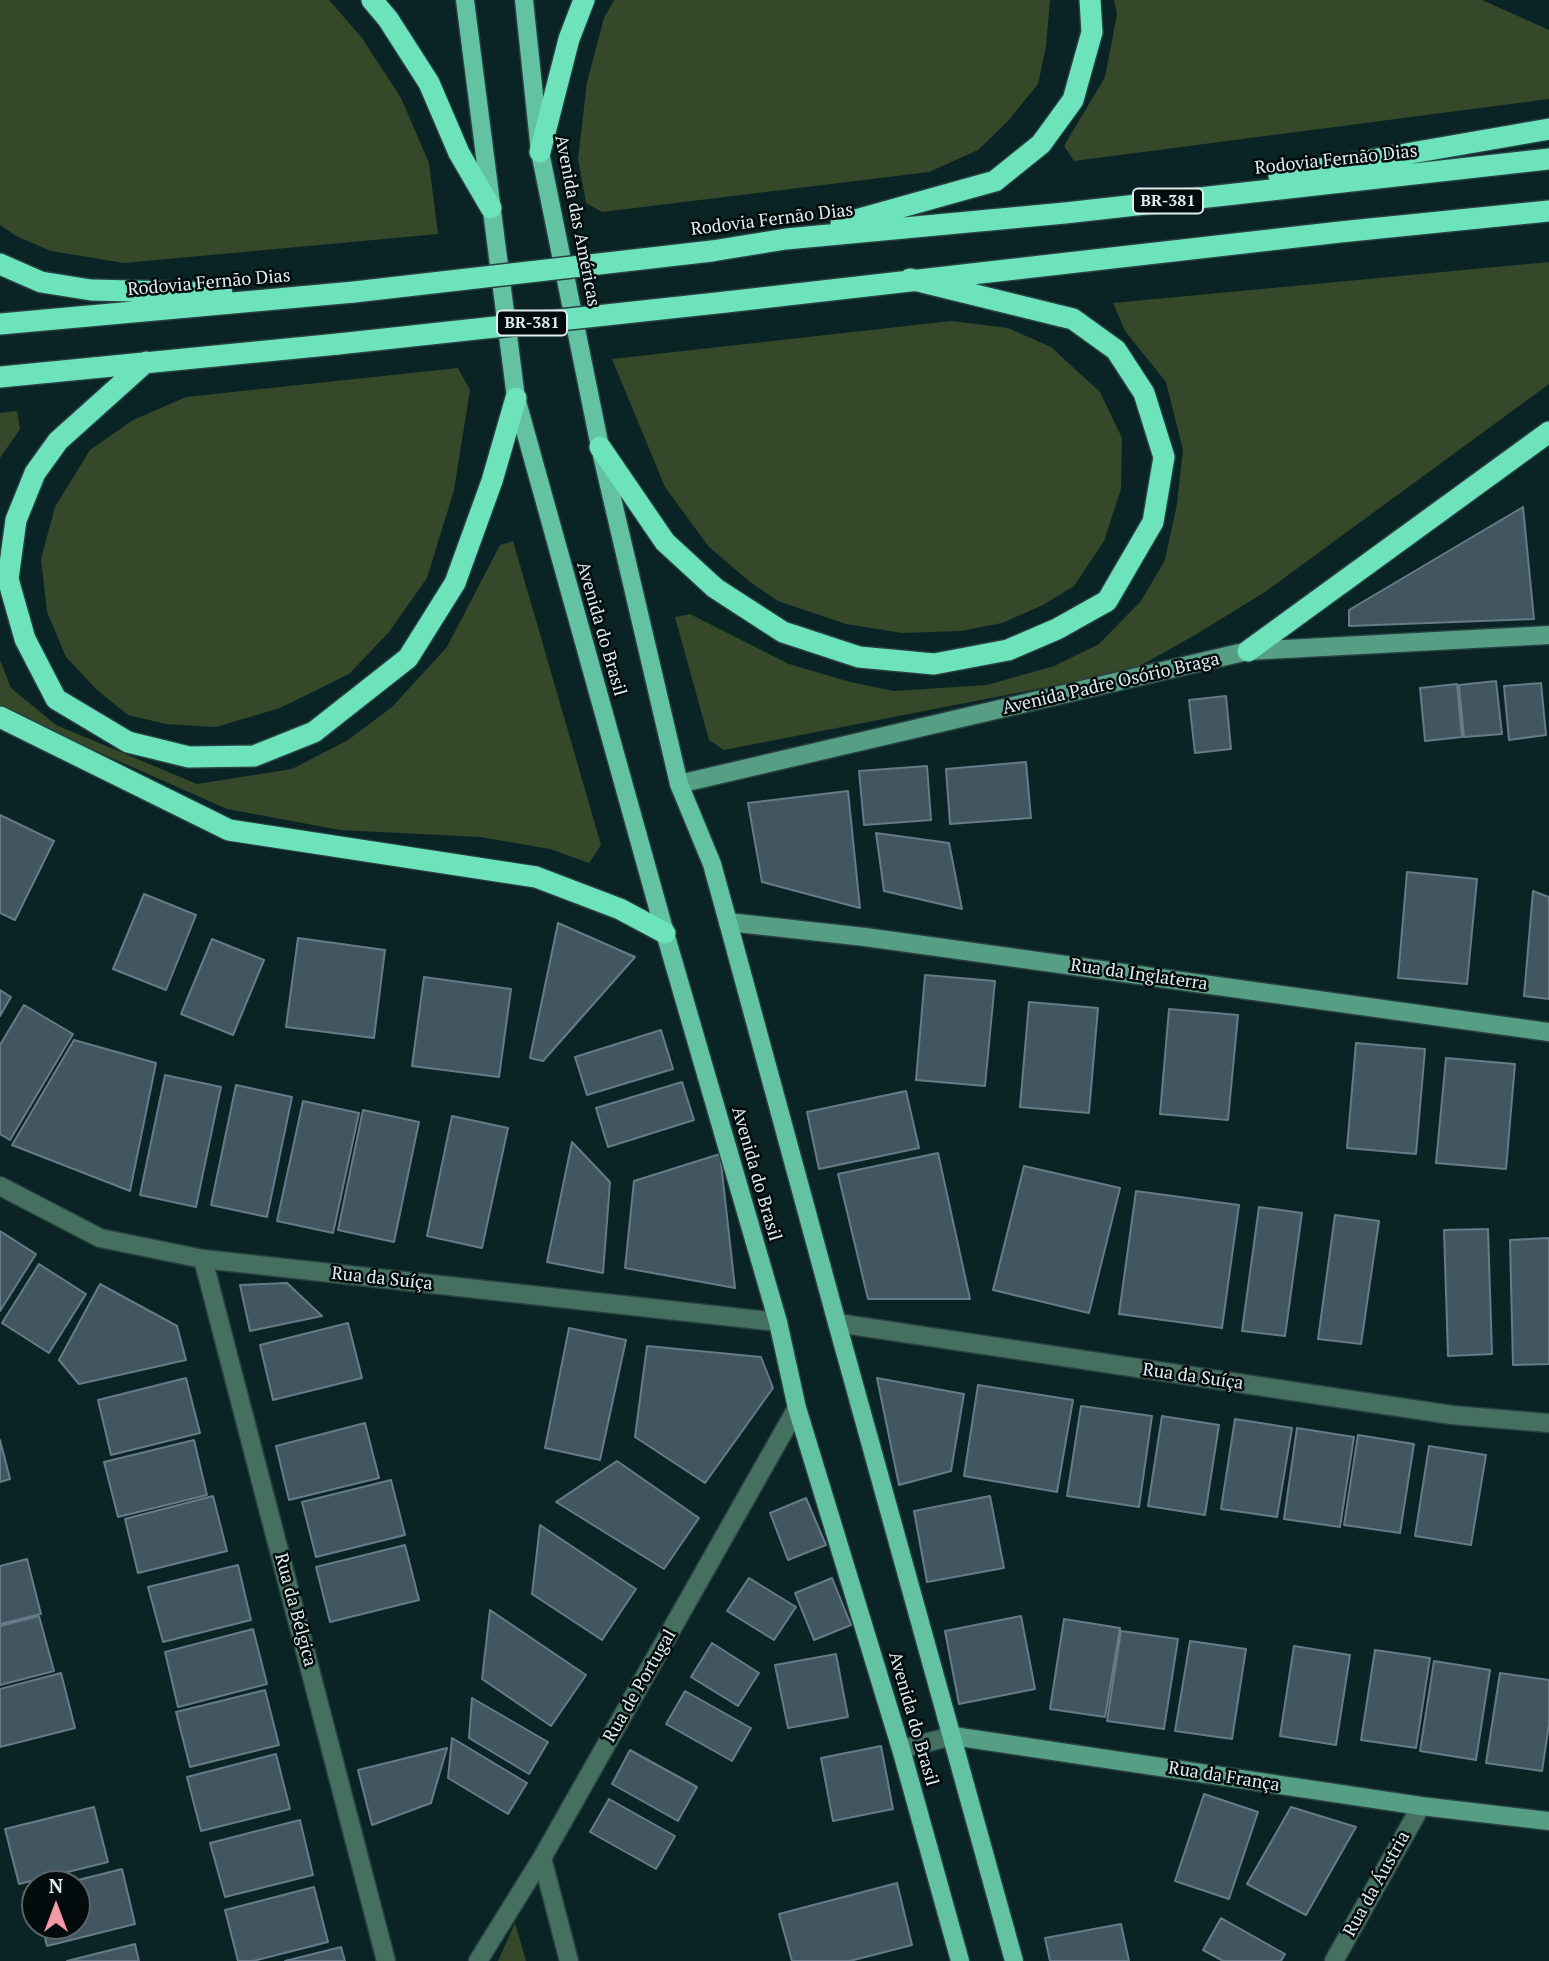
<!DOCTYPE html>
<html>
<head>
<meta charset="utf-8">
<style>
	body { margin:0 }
	#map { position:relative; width:1549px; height:1961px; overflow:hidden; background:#0a2426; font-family:"PT Serif",serif }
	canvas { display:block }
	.north { position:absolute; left:21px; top:1870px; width:70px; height:70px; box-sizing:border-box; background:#030b0c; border:2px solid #5b6567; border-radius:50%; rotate:0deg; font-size:19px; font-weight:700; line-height:28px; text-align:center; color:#dfedef }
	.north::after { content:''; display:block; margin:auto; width:24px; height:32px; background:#f49aa6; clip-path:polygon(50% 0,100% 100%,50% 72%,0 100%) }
</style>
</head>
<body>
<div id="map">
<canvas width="1549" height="1961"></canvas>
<div class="north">N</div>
</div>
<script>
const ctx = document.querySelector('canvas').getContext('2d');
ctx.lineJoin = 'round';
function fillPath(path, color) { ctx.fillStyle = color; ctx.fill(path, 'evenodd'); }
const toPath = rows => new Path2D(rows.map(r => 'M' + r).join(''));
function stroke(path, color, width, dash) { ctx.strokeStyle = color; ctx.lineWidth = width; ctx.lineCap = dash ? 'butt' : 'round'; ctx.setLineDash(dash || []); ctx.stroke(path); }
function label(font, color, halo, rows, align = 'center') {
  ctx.font = font + ' "PT Serif",serif'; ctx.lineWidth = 5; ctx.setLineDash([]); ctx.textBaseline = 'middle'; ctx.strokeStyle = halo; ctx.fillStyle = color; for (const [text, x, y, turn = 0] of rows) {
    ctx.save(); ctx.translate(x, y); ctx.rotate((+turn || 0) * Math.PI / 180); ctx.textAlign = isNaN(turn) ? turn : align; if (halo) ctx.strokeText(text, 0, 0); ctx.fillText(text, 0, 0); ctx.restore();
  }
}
const green = toPath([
	[0,0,329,0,362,38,401,98,429,163,438,234,124,263,51,251,16,236,0,225],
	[614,0,1050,0,1046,47,1038,84,1007,122,978,150,929,172,602,212,586,203,578,159,587,82,604,18],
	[1114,0,1482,0,1549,30,1549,99,1074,161,1064,146,1105,77,1117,14],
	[1549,262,1549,384,1265,592,1195,635,1136,668,1073,682,724,750,709,740,675,617,690,614,789,664,850,682,894,691,987,685,1054,666,1099,644,1141,601,1165,560,1177,504,1183,450,1166,382,1125,331,1113,303],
	[951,321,1008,328,1051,347,1100,392,1122,438,1121,489,1104,541,1074,586,1043,605,1002,623,961,631,902,633,846,624,778,601,750,582,709,547,665,487,612,359],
	[458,368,470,390,454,490,427,578,389,632,349,674,280,708,216,727,166,724,128,715,96,689,66,657,47,612,41,559,55,507,90,450,133,420,186,397],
	[17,411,20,429,0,458,0,413],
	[513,541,601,845,589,863,550,849,480,837,340,830,227,809,28,721,0,706,0,660,11,688,56,725,197,784,292,769,348,740,392,707,447,647,500,545],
	[515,1923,526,1961,498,1961]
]);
const building = toPath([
	[1523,507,1534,619,1349,626,1349,610,1523,507],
	[1496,681,1502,734,1464,737,1459,685,1496,681],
	[1541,683,1546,735,1509,740,1504,686,1541,683],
	[1457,684,1462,737,1425,741,1420,688,1457,684],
	[1226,696,1231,749,1195,753,1189,700,1226,696],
	[1026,762,1031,818,950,824,946,769,1026,762],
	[927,766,931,820,864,825,859,771,927,766],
	[848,791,860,908,762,882,748,803,848,791],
	[0,815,54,841,15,920,0,913,0,815],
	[876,833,949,843,962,909,884,891,876,833],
	[1407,872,1477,879,1467,984,1398,978,1407,872],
	[1533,891,1549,897,1549,999,1524,996,1533,891],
	[144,894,196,915,166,990,113,969,144,894],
	[558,923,635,957,543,1061,530,1058,558,923],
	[298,938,385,950,374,1038,286,1027,298,938],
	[212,939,264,960,233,1035,181,1014,212,939],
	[925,975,995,981,985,1086,916,1080,925,975],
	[424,977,511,989,499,1077,412,1066,424,977],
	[0,990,11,997,0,1016,0,990],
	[1029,1002,1098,1008,1089,1113,1020,1107,1029,1002],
	[24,1005,73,1034,10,1140,0,1134,0,1045,24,1005],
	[1169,1009,1238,1015,1228,1120,1160,1114,1169,1009],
	[661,1030,673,1069,587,1095,575,1057,661,1030],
	[74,1040,156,1063,130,1191,12,1145,74,1040],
	[1356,1043,1425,1049,1416,1154,1347,1148,1356,1043],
	[1446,1058,1515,1064,1506,1169,1436,1163,1446,1058],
	[165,1075,221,1087,196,1207,140,1195,165,1075],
	[682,1082,694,1120,608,1147,596,1108,682,1082],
	[236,1085,292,1097,267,1217,211,1205,236,1085],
	[906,1091,919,1148,819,1169,807,1112,906,1091],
	[303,1101,359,1113,333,1233,277,1221,303,1101],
	[363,1110,419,1122,394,1242,338,1230,363,1110],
	[452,1116,508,1128,482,1248,427,1236,452,1116],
	[572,1142,610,1182,603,1273,547,1262,572,1142],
	[938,1153,970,1299,868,1299,838,1174,938,1153],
	[720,1154,735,1288,625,1268,634,1181,720,1154],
	[1024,1166,1120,1188,1089,1313,993,1290,1024,1166],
	[1136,1191,1239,1205,1222,1328,1119,1314,1136,1191],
	[1259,1207,1302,1213,1285,1336,1242,1331,1259,1207],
	[1335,1215,1379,1221,1361,1344,1318,1339,1335,1215],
	[1488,1229,1492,1354,1448,1356,1444,1230,1488,1229],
	[0,1231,36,1254,0,1311,0,1231],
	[1549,1238,1549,1364,1513,1365,1510,1240,1549,1238],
	[39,1264,86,1294,49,1353,2,1323,39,1264],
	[287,1283,322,1316,250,1331,240,1285,287,1283],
	[100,1284,177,1326,186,1360,79,1384,59,1360,100,1284],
	[348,1323,362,1378,273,1400,260,1345,348,1323],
	[569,1328,626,1340,600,1460,545,1448,569,1328],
	[647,1346,761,1357,773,1388,705,1483,635,1437,647,1346],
	[186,1378,200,1433,111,1455,98,1400,186,1378],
	[877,1378,964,1394,951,1471,899,1485,877,1378],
	[978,1385,1073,1400,1057,1492,964,1476,978,1385],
	[1081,1406,1152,1416,1139,1507,1067,1496,1081,1406],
	[1162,1416,1219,1425,1205,1515,1148,1506,1162,1416],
	[1235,1419,1292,1428,1277,1517,1221,1509,1235,1419],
	[365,1423,379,1478,289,1500,276,1446,365,1423],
	[1297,1428,1354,1437,1340,1527,1284,1519,1297,1428],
	[1358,1435,1414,1444,1400,1533,1344,1525,1358,1435],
	[0,1440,10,1479,0,1482,0,1440],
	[194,1440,207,1495,118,1517,104,1462,194,1440],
	[1429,1446,1486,1455,1471,1545,1415,1536,1429,1446],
	[617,1461,699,1518,664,1569,556,1502,617,1461],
	[391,1480,405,1535,316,1557,302,1502,391,1480],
	[213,1496,227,1551,138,1573,125,1519,213,1496],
	[990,1496,1004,1568,927,1582,914,1511,990,1496],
	[806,1498,826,1545,788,1560,770,1513,806,1498],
	[540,1525,636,1589,602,1640,532,1594,540,1525],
	[405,1545,419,1600,330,1622,316,1567,405,1545],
	[27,1559,41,1614,0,1624,0,1566,27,1559],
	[238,1565,251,1620,163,1642,148,1587,238,1565],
	[749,1578,796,1607,774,1640,727,1611,749,1578],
	[832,1578,851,1625,814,1640,795,1593,832,1578],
	[490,1610,586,1675,551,1726,482,1679,490,1610],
	[39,1616,54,1671,0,1685,0,1626,39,1616],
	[1021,1616,1035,1689,959,1704,945,1631,1021,1616],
	[1064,1619,1120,1628,1105,1717,1050,1709,1064,1619],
	[253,1629,267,1684,178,1707,165,1652,253,1629],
	[1121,1631,1178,1639,1164,1729,1107,1721,1121,1631],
	[1190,1641,1246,1649,1232,1739,1175,1731,1190,1641],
	[712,1643,759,1673,738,1706,691,1677,712,1643],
	[1294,1646,1350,1655,1336,1745,1280,1736,1294,1646],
	[1375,1650,1430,1658,1416,1748,1361,1740,1375,1650],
	[836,1654,848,1717,788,1728,775,1665,836,1654],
	[1434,1661,1490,1670,1476,1760,1420,1751,1434,1661],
	[61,1673,75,1728,0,1747,0,1689,61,1673],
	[1500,1673,1549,1680,1549,1724,1542,1771,1486,1763,1500,1673],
	[265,1690,279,1745,190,1767,176,1712,265,1690],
	[685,1691,751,1728,732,1761,666,1724,685,1691],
	[472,1698,548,1742,529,1774,469,1738,472,1698],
	[452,1738,527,1783,508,1814,448,1778,452,1738],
	[881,1746,893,1809,833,1821,821,1758,881,1746],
	[447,1748,431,1803,372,1825,358,1770,447,1748],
	[630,1750,697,1787,678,1821,612,1784,630,1750],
	[276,1754,290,1809,201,1831,187,1777,276,1754],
	[1204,1794,1258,1812,1229,1899,1175,1881,1204,1794],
	[609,1799,675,1836,656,1869,590,1832,609,1799],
	[94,1807,108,1862,19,1884,5,1829,94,1807],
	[1291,1807,1356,1827,1306,1915,1247,1884,1291,1807],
	[300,1820,313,1875,225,1897,210,1843,300,1820],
	[122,1869,135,1924,47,1946,42,1926,77,1926,77,1884,62,1884,122,1869],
	[897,1883,912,1945,850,1961,792,1961,779,1914,897,1883],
	[314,1887,328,1942,253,1961,238,1961,225,1910,314,1887],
	[1221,1918,1285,1954,1281,1961,1223,1961,1203,1950,1221,1918],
	[1121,1924,1129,1961,1050,1961,1045,1938,1121,1924],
	[135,1944,139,1961,67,1961,135,1944],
	[341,1947,345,1961,285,1961,341,1947]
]);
const street = toPath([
	[0,1186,100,1238,203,1259,778,1322],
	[203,1259,386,1961],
	[837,1323,1452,1415,1549,1423],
	[901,1749,953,1736],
	[542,1858,569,1961],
	[478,1961,542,1858,797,1408],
	[1334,1961,1421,1806]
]);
const secondary = toPath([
	[679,784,1248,651,1549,635],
	[728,922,865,937,1549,1032],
	[953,1736,1421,1806,1549,1821]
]);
const primary = toPath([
	[465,0,516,398,665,933,778,1322,797,1408,901,1749,960,1961],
	[524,0,540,152,600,447,679,784,712,864,728,922,837,1323,1014,1961]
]);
const highway = toPath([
	[372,0,388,19,429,83,459,153,491,208],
	[540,152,569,39,584,0],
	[1279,176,1549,129],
	[841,224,995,181,1041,144,1073,100,1092,32,1090,0],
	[712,251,786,239,1065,213,1549,159],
	[0,264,41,282,91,290,222,293],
	[726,302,1340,232,1549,211],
	[0,324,354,292],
	[146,362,58,441,35,473,16,520,8,579,25,639,56,699,128,742,189,757,254,756,314,732,408,658,455,583,492,481,516,398],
	[0,377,338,344],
	[600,447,665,542,715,588,783,632,859,657,934,664,1008,650,1057,629,1107,601,1153,522,1164,457,1144,393,1116,350,1073,319,910,279],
	[1248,651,1549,432],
	[0,717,229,830,536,877,620,909,665,933]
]);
const highwayBridge = toPath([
	[354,292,712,251],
	[338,344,726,302]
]);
const shields = [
	[1168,201,70],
	[532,323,70]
];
const shieldNames = [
	["BR-381",1168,201],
	["BR-381",532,323]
];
const streetNames = [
	["Rodovia Fernão Dias",1336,160,-6],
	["Rodovia Fernão Dias",772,220,-7],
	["Avenida das Américas",577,221,79],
	["Rodovia Fernão Dias",209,283,-5],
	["Avenida do Brasil",601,629,74],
	["Avenida Padre Osório Braga",1111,684,-13],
	["Rua da Inglaterra",1139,975,8],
	["Avenida do Brasil",756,1174,74],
	["Rua da Suíça",382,1279,6],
	["Rua da Suíça",1193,1377,8],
	["Rua da Bélgica",295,1610,75],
	["Rua de Portugal",640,1686,-60],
	["Avenida do Brasil",913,1719,74],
	["Rua da França",1224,1777,9],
	["Rua da Áustria",1377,1884,-61]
];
fillPath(green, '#354829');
fillPath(building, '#425662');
stroke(building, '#667b87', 2);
stroke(street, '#284042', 21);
stroke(secondary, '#284042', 21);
stroke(primary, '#284042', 21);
stroke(highway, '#284042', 24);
stroke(street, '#457060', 18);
stroke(secondary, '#569f85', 18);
stroke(primary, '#62c2a1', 18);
stroke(highway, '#6ce3bb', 21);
stroke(highwayBridge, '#284042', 24, []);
stroke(highwayBridge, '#6ce3bb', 21);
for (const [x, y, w] of shields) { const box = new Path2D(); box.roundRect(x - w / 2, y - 12.5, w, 25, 5); ctx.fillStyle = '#030b0c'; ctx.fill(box); stroke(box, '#dfedef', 2); }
label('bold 16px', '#dfedef', null, shieldNames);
label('18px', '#dfedef', '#030b0c', streetNames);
</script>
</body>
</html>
